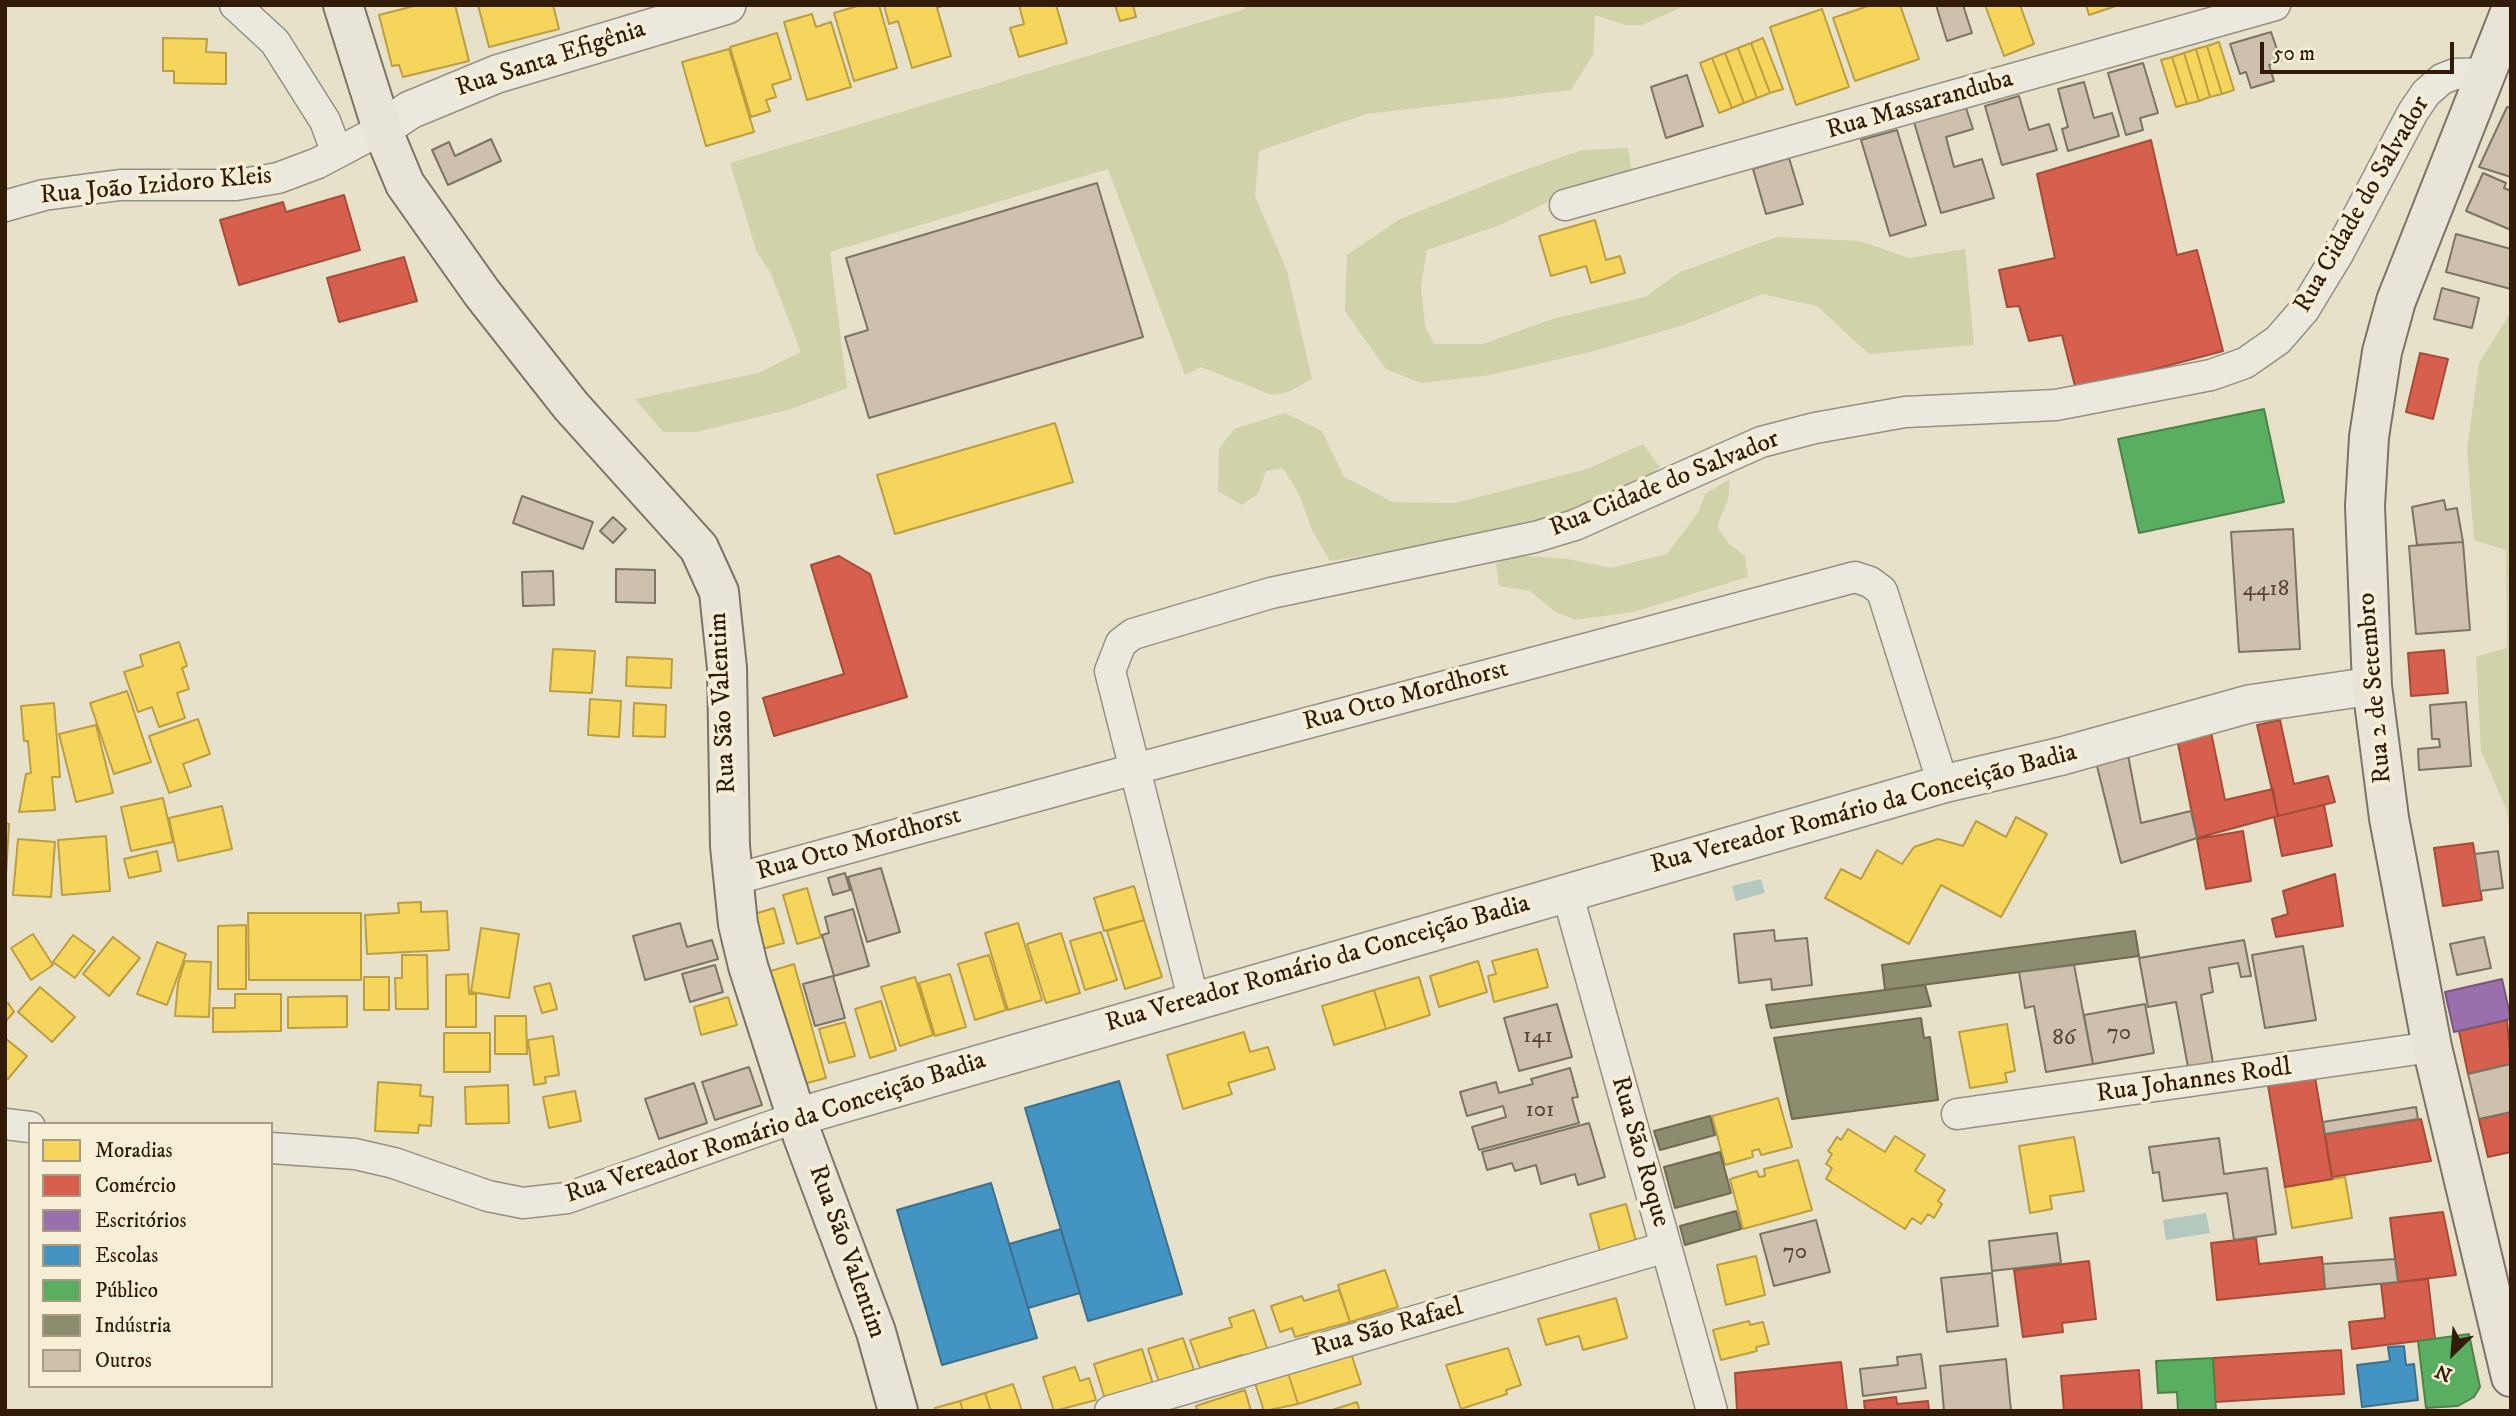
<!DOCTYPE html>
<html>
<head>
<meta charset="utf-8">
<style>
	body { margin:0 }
	#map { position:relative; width:2516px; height:1416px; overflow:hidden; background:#e7e1ca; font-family:"IM FELL DW Pica",serif }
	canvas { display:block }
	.frame { position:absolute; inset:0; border:7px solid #331c07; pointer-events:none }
	.legend { position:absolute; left:28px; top:1122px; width:245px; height:266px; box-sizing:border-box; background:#f7efd5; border:2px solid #a99b83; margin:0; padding:9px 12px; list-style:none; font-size:21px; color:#331c07 }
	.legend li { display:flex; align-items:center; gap:14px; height:35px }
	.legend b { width:35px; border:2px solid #a99b83 }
	.north { position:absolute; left:2418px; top:1318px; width:70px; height:70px; -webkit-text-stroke:5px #f7efd5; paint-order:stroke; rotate:205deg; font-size:19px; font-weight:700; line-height:28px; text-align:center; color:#331c07 }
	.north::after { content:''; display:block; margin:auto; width:24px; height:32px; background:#331c07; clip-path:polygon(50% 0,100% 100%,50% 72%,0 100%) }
	.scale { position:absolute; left:2260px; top:42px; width:194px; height:32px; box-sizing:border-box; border:4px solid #331c07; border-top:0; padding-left:9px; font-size:21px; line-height:24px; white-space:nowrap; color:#331c07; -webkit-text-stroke:5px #f7efd5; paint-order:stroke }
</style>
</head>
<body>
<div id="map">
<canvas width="2516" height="1416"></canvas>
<div class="frame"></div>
<ul class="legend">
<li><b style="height:19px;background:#f6d55c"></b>Moradias</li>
<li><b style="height:19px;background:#d6604d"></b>Comércio</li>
<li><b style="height:19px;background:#9970ab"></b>Escritórios</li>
<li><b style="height:19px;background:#4393c3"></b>Escolas</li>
<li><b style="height:19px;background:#5aae61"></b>Público</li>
<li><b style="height:19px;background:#8c8c6e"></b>Indústria</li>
<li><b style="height:19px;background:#cfbfad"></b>Outros</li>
</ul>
<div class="north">N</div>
<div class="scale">50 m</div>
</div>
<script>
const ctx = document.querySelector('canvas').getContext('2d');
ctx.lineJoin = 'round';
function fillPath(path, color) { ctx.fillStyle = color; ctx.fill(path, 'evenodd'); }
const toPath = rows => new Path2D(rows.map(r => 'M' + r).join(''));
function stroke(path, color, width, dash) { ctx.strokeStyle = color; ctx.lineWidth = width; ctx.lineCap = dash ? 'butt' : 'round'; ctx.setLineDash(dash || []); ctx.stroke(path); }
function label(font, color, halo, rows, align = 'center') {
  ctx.font = font + ' "IM FELL DW Pica",serif'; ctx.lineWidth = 7; ctx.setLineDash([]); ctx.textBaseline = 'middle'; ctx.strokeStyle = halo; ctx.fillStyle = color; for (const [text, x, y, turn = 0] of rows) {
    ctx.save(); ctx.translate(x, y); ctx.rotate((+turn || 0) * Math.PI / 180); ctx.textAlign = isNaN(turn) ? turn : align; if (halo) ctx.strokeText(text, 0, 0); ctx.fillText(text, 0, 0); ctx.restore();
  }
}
const green = toPath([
	[1246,5,1687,5,1642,25,1625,25,1595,15,1593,55,1571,90,1366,114,1259,151,1255,196,1287,271,1312,379,1288,392,1272,395,1201,367,1185,375,1108,169,830,252,847,388,791,409,696,432,663,432,635,399,758,373,801,352,771,274,756,250,730,163,1245,9],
	[1628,148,1632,172,1563,195,1500,225,1427,250,1421,285,1425,326,1434,344,1483,344,1552,319,1645,297,1680,272,1777,237,1860,241,1909,258,1965,249,1974,345,1869,354,1817,306,1762,294,1684,325,1594,351,1490,375,1421,383,1386,369,1345,311,1347,255,1400,219,1508,176,1582,150],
	[2511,312,2511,845,2507,811,2481,751,2476,657,2507,648,2506,550,2474,540,2467,449,2479,363],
	[1285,413,1322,431,1344,477,1393,502,1455,503,1587,469,1643,444,1660,467,1638,484,1535,523,1458,541,1330,561,1312,530,1299,494,1283,468,1266,471,1258,494,1242,505,1218,491,1219,449,1234,429],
	[1730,479,1728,499,1717,527,1729,544,1745,556,1748,577,1633,612,1575,620,1554,611,1530,591,1499,586,1496,564,1511,555,1568,559,1611,568,1667,554,1698,513,1705,494]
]);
const water = toPath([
	[1761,879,1765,893,1736,901,1732,886],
	[2206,1213,2210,1233,2166,1240,2163,1220]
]);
const homes = toPath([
	[418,5,455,5,469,61,403,77,399,65,392,66,379,15,418,5],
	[478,5,553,5,559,29,489,47,478,5],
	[861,5,879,5,897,68,854,81,834,13,861,5],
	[884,5,944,5,937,8,951,56,912,68,898,21,889,24,884,5],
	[1019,5,1056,5,1067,43,1019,57,1010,28,1024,24,1019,5],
	[1115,5,1133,5,1136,17,1120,21,1115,5],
	[1871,5,1900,5,1919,59,1855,81,1833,18,1871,5],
	[1985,5,2020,5,2034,44,2004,56,1985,5],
	[2086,5,2119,5,2089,15,2086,5],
	[1822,9,1849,87,1796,105,1770,27,1822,9],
	[812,14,816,27,831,22,851,87,807,100,784,22,812,14],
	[777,33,791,79,772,85,776,97,766,100,770,111,751,117,730,47,777,33],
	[163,38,207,39,206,52,226,53,226,84,174,83,174,71,163,71,163,38],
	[1763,38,1783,89,1770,93,1751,43,1763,38],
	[2219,42,2234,90,2222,94,2207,46,2219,42],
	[1751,43,1770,93,1757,98,1738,48,1751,43],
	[2207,46,2222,94,2210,97,2196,49,2207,46],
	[1738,48,1757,98,1744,103,1725,53,1738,48],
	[729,49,754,132,706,146,682,62,729,49],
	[2196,49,2210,97,2199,101,2184,53,2196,49],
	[1725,53,1744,103,1732,108,1712,58,1725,53],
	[2184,53,2199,101,2187,104,2172,57,2184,53],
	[2172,57,2187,104,2176,107,2161,60,2172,57],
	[1712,58,1732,108,1719,113,1700,63,1712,58],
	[1595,220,1606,260,1620,256,1625,273,1591,283,1586,266,1551,276,1539,236,1595,220],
	[1055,423,1073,482,895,534,877,475,1055,423],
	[179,642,187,666,182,668,189,689,177,693,185,718,159,727,152,707,138,712,124,672,143,666,140,655,179,642],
	[553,649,595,651,592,693,550,691,553,649],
	[627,657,672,659,671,688,626,686,627,657],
	[127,691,151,762,114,774,90,703,127,691],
	[590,699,621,701,619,737,588,735,590,699],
	[54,703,60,777,52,777,55,810,19,812,26,774,31,773,28,741,24,741,21,706,54,703],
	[634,703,666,705,665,737,633,736,634,703],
	[198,719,210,754,183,764,191,786,169,793,149,736,198,719],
	[96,725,113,793,76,802,59,734,96,725],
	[163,798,173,842,131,851,121,807,163,798],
	[222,806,232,849,178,861,169,818,222,806],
	[2016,817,2047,834,2001,917,1941,885,1909,944,1825,898,1841,869,1861,879,1877,850,1902,864,1914,847,1938,839,1963,846,1976,821,2006,837,2016,817],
	[5,823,9,824,6,876,5,876,5,823],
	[106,836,110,891,62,895,58,840,106,836],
	[18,839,55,842,51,897,13,895,18,839],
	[157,851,161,871,129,878,124,859,157,851],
	[1134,886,1144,920,1104,931,1094,898,1134,886],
	[807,888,821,937,797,944,783,895,807,888],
	[421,902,421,912,447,911,449,950,367,954,365,915,399,913,398,903,421,902],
	[774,908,784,943,758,950,748,916,774,908],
	[248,913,361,913,361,980,249,980,248,913],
	[1144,920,1162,977,1125,989,1107,931,1144,920],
	[1018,923,1042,1000,1008,1010,985,933,1018,923],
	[246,925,246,989,218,989,218,926,246,925],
	[481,928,519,934,509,998,471,992,481,928],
	[1101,932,1117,980,1085,990,1070,941,1101,932],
	[1061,933,1080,993,1046,1003,1027,944,1061,933],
	[33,934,53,965,31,980,11,948,33,934],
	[73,935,95,951,75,978,53,962,73,935],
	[113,937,140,958,109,996,83,974,113,937],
	[157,942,186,954,167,1005,137,994,157,942],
	[1537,949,1548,987,1494,1002,1488,976,1496,974,1492,961,1537,949],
	[402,955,427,955,428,1009,396,1009,395,978,402,978,402,955],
	[989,955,1006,1010,975,1020,958,964,989,955],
	[185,961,211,962,209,1017,175,1016,178,983,185,961],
	[1478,961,1487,992,1439,1007,1430,976,1478,961],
	[794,964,826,1078,800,1085,764,973,794,964],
	[468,974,469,994,476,994,476,1027,446,1027,446,975,468,974],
	[950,974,966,1027,935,1036,919,983,950,974],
	[364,977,389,977,389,1010,364,1010,364,977],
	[915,977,933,1035,900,1046,881,987,915,977],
	[1419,977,1430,1015,1386,1029,1374,990,1419,977],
	[550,983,557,1009,542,1013,534,987,550,983],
	[40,987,75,1017,52,1042,18,1012,40,987],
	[1374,990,1386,1029,1334,1045,1322,1006,1374,990],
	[235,994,281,994,281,1031,213,1032,213,1008,235,1008,235,994],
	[347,996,347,1027,288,1028,288,997,347,996],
	[728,997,737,1025,701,1035,694,1007,728,997],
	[881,1001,896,1050,870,1058,855,1009,881,1001],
	[8,1003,14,1012,5,1022,5,1004,8,1003],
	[495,1016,526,1016,527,1054,495,1054,495,1016],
	[845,1022,855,1056,829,1063,819,1029,845,1022],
	[2007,1024,2015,1071,2005,1073,2007,1082,1970,1088,1959,1032,2007,1024],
	[1244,1032,1250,1052,1268,1047,1275,1069,1228,1083,1232,1094,1183,1109,1167,1055,1244,1032],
	[444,1033,490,1033,490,1072,444,1072,444,1033],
	[553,1036,559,1075,545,1077,546,1083,534,1085,528,1040,553,1036],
	[5,1038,27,1056,8,1079,5,1077,5,1038],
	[378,1082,421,1085,420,1096,433,1097,431,1126,419,1125,418,1133,375,1131,378,1082],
	[508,1085,509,1123,466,1124,465,1087,508,1085],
	[575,1091,581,1121,549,1128,543,1097,575,1091],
	[1778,1098,1792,1147,1761,1155,1759,1149,1752,1151,1753,1157,1725,1165,1712,1116,1778,1098],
	[1848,1129,1885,1152,1895,1136,1925,1155,1915,1171,1945,1190,1938,1201,1942,1204,1934,1218,1928,1214,1921,1224,1912,1218,1905,1229,1826,1179,1832,1168,1826,1164,1832,1154,1828,1151,1837,1137,1841,1140,1848,1129],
	[2074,1137,2084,1191,2050,1196,2052,1209,2030,1213,2019,1146,2074,1137],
	[1798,1160,1812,1210,1743,1229,1730,1179,1757,1171,1759,1177,1765,1176,1764,1169,1798,1160],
	[2345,1177,2352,1218,2292,1228,2285,1187,2345,1177],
	[1626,1204,1636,1241,1600,1251,1590,1214,1626,1204],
	[1756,1256,1765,1295,1726,1305,1717,1265,1756,1256],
	[1385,1270,1398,1307,1350,1322,1338,1285,1385,1270],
	[1339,1290,1350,1322,1295,1337,1292,1328,1280,1332,1271,1306,1302,1296,1304,1301,1339,1290],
	[1616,1298,1627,1338,1583,1350,1579,1336,1546,1345,1538,1319,1616,1298],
	[1254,1310,1268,1351,1243,1359,1242,1355,1200,1368,1190,1340,1232,1327,1229,1318,1254,1310],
	[1749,1321,1750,1325,1763,1322,1769,1344,1756,1347,1757,1351,1721,1360,1713,1330,1749,1321],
	[1183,1338,1194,1370,1159,1382,1148,1349,1183,1338],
	[1508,1348,1521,1385,1506,1390,1507,1394,1461,1409,1446,1365,1508,1348],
	[1142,1349,1153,1384,1105,1399,1094,1364,1142,1349],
	[1350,1350,1361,1384,1298,1404,1287,1370,1350,1350],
	[1075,1367,1080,1381,1089,1378,1096,1400,1054,1411,1043,1377,1075,1367],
	[1287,1370,1298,1404,1264,1411,1254,1380,1287,1370],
	[1013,1384,1022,1411,991,1411,985,1393,1013,1384],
	[1245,1390,1251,1411,1197,1411,1196,1406,1245,1390],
	[985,1393,991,1411,963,1411,960,1401,985,1393],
	[960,1401,963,1411,936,1411,935,1408,960,1401],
	[1357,1402,1360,1411,1329,1411,1357,1402]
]);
const shops = toPath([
	[2151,140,2177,255,2197,250,2223,351,2076,390,2062,335,2029,341,2019,306,2007,307,1999,270,2055,258,2037,174,2151,140],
	[344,195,360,250,239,285,220,220,283,202,286,212,344,195],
	[404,257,417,301,339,322,327,278,404,257],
	[2420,353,2448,359,2433,419,2406,412,2420,353],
	[839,556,870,574,907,697,774,736,763,698,844,674,811,565,839,556],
	[2444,650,2448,693,2411,696,2408,653,2444,650],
	[2280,720,2294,784,2328,776,2335,802,2278,816,2257,725,2280,720],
	[2211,732,2225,800,2273,789,2278,816,2197,838,2177,739,2211,732],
	[2324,805,2332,846,2282,856,2274,817,2324,805],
	[2243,831,2251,881,2206,889,2197,839,2243,831],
	[2473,843,2482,900,2443,906,2434,848,2473,843],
	[2335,874,2343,926,2276,937,2272,919,2288,914,2283,891,2335,874],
	[2507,1020,2511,1064,2468,1074,2459,1031,2507,1020],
	[2315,1077,2332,1179,2285,1187,2268,1085,2315,1077],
	[2511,1112,2511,1152,2488,1157,2479,1119,2511,1112],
	[2421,1119,2431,1161,2332,1177,2325,1134,2421,1119],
	[2443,1212,2456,1275,2398,1282,2390,1218,2443,1212],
	[2256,1238,2259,1264,2322,1257,2325,1289,2217,1300,2211,1243,2256,1238],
	[2089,1261,2096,1319,2062,1323,2063,1332,2023,1337,2014,1270,2089,1261],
	[2428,1279,2435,1339,2352,1349,2349,1322,2385,1318,2381,1284,2428,1279],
	[2341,1350,2344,1394,2215,1402,2213,1358,2341,1350],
	[1841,1362,1847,1411,1737,1411,1735,1373,1841,1362],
	[2139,1370,2142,1411,2064,1411,2061,1376,2139,1370],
	[1896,1397,1897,1404,1928,1401,1929,1411,1865,1411,1864,1401,1896,1397]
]);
const offices = toPath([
	[2502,979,2511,1019,2454,1032,2445,992,2502,979]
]);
const schools = toPath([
	[1119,1081,1182,1294,1088,1321,1025,1108,1119,1081],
	[991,1183,1037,1338,942,1365,897,1210,991,1183],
	[1061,1229,1080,1293,1028,1308,1009,1244,1061,1229],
	[2404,1346,2406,1365,2414,1364,2418,1400,2362,1407,2357,1365,2390,1361,2388,1347,2404,1346]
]);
const public = toPath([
	[2264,409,2284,502,2139,533,2118,439,2264,409],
	[2469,1334,2480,1387,2474,1397,2458,1406,2426,1408,2418,1341,2469,1334],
	[2213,1358,2216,1411,2178,1411,2177,1392,2158,1393,2156,1361,2213,1358]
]);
const industry = toPath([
	[2135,931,2139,956,1885,990,1882,965,2135,931],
	[1925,985,1931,1006,1771,1028,1766,1005,1925,985],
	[1921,1018,1924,1038,1930,1037,1938,1100,1792,1119,1774,1038,1921,1018],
	[1710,1116,1715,1135,1660,1150,1654,1131,1710,1116],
	[1720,1152,1731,1193,1675,1208,1664,1167,1720,1152],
	[1736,1211,1741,1229,1685,1245,1680,1226,1736,1211]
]);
const building = toPath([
	[1936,5,1963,5,1972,33,1947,41,1936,5],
	[2271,32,2281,61,2269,65,2274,81,2251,88,2246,72,2240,74,2230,44,2271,32],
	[2143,63,2158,113,2140,118,2143,130,2126,135,2108,73,2143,63],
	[1687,75,1703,126,1666,138,1651,87,1687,75],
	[2084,82,2094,118,2112,113,2119,136,2068,151,2062,129,2068,127,2058,89,2084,82],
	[2019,96,2029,130,2049,124,2057,150,2002,165,1985,106,2019,96],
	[2507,107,2511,108,2511,177,2479,167,2507,107],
	[1966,108,1973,129,1946,137,1954,167,1982,159,1994,198,1941,213,1914,122,1966,108],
	[1897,130,1926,225,1890,236,1861,140,1897,130],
	[491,139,501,161,448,185,432,150,449,142,455,156,491,139],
	[1789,158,1803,204,1766,214,1753,169,1789,158],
	[2483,173,2506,183,2504,188,2511,191,2511,230,2466,211,2483,173],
	[1097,183,1143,337,869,418,845,337,868,330,846,258,1097,183],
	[2456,234,2511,249,2511,289,2446,272,2456,234],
	[2442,288,2479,298,2472,328,2434,319,2442,288],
	[522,496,593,522,583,549,513,523,522,496],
	[2444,500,2446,510,2457,508,2463,542,2417,545,2412,507,2444,500],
	[613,517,626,529,613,543,600,531,613,517],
	[2293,529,2300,649,2239,652,2231,532,2293,529],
	[2463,542,2470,630,2416,634,2409,546,2463,542],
	[616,569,655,570,655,603,616,602,616,569],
	[553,571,554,605,523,606,522,572,553,571],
	[2466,702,2471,766,2419,770,2418,749,2440,747,2439,739,2432,739,2430,705,2466,702],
	[2128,755,2141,823,2191,811,2197,838,2121,863,2096,762,2128,755],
	[2498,851,2503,888,2480,891,2475,854,2498,851],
	[881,868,900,932,867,942,848,877,881,868],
	[845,873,850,890,833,895,828,878,845,873],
	[853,909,869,966,834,976,822,935,829,933,825,917,853,909],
	[680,923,687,947,712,940,718,959,645,980,633,936,680,923],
	[1774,930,1775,941,1807,938,1812,985,1772,990,1771,979,1739,983,1734,934,1774,930],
	[2484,937,2491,968,2457,975,2450,944,2484,937],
	[2244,940,2251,976,2241,977,2238,963,2209,968,2213,992,2201,995,2213,1063,2188,1067,2176,1002,2148,1007,2139,958,2244,940],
	[2303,946,2316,1020,2265,1028,2252,955,2303,946],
	[715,965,723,992,690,1002,682,974,715,965],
	[2074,965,2093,1064,2046,1072,2034,1006,2025,1008,2019,972,2074,965],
	[833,976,845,1018,815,1026,803,984,833,976],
	[1557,1004,1572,1057,1519,1071,1504,1018,1557,1004],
	[2145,1004,2154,1053,2093,1064,2084,1015,2145,1004],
	[2511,1064,2511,1112,2479,1119,2468,1074,2511,1064],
	[749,1067,762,1105,715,1120,702,1082,749,1067],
	[1570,1068,1578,1097,1572,1098,1579,1123,1479,1150,1472,1127,1506,1117,1503,1106,1467,1116,1460,1092,1496,1082,1499,1093,1533,1084,1531,1079,1570,1068],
	[694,1083,707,1123,659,1139,645,1099,694,1083],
	[2416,1107,2418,1119,2325,1134,2323,1122,2416,1107],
	[1589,1123,1605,1177,1578,1185,1575,1174,1541,1184,1536,1165,1515,1171,1512,1163,1487,1170,1482,1152,1589,1123],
	[2219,1138,2224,1174,2267,1168,2276,1234,2234,1240,2227,1193,2163,1201,2159,1172,2153,1173,2149,1147,2219,1138],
	[1816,1220,1830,1272,1774,1286,1760,1234,1816,1220],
	[2057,1233,2061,1263,1992,1271,1989,1241,2057,1233],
	[2395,1259,2398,1282,2325,1289,2323,1264,2395,1259],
	[1992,1273,1998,1326,1947,1332,1941,1278,1992,1273],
	[1921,1354,1926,1388,1863,1396,1860,1369,1898,1365,1897,1357,1921,1354],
	[2006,1359,2011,1411,1944,1411,1940,1366,2006,1359]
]);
const minor = toPath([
	[235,5,275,42,325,121,337,153],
	[1565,205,2275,5],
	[5,206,44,195,120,185,236,185,278,178,318,163,382,129],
	[732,880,1135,769,1855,577,1870,582,1882,591,1943,784],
	[1567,892,1712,1411],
	[1194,1002,1110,671,1121,643,1133,634,1271,593,1535,537,1575,525,1761,442,1815,428,1905,412,2056,405,2211,375,2245,363,2278,340,2304,310,2338,254,2413,112,2426,93,2442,79,2455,74,2488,73],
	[1957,1114,2432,1047],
	[5,1124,30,1127],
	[271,1148,355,1154,394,1163,488,1196,523,1203,567,1198,797,1117],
	[1110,1411,1666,1247]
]);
const tertiary = toPath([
	[382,129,410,110,497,74,727,5],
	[797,1117,1943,784,2062,756,2249,704,2372,686]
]);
const primary = toPath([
	[343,5,382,129,405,184,482,293,571,406,699,548,719,592,727,668,730,846,738,924,748,966,803,1137,876,1332,898,1411],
	[2511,10,2396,301,2382,352,2369,437,2365,506,2372,686,2389,818,2432,1047,2511,1377]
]);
const numberNames = [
	["4418",2266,590],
	["70",2119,1034],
	["141",1538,1037],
	["86",2064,1039],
	["101",1540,1111],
	["70",1795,1253]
];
const streetNames = [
	["Rua Santa Efigênia",551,60,-18],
	["Rua Massaranduba",1920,106,-16],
	["Rua João Izidoro Kleis",156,187,-5],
	["Rua Cidade do Salvador",2363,205,-60],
	["Rua Cidade do Salvador",1665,485,-22],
	["Rua 2 de Setembro",2376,688,-95],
	["Rua Otto Mordhorst",1406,697,-15],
	["Rua São Valentim",724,703,-93],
	["Rua Vereador Romário da Conceição Badia",1864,810,-15],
	["Rua Otto Mordhorst",859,845,-16],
	["Rua Vereador Romário da Conceição Badia",1318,965,-16],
	["Rua Johannes Rodl",2194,1082,-8],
	["Rua Vereador Romário da Conceição Badia",776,1129,-18],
	["Rua São Roque",1639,1152,74],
	["Rua São Valentim",846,1252,70],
	["Rua São Rafael",1388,1329,-16]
];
fillPath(green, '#d0d2aa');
fillPath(water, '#b5c8c0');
fillPath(homes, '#f6d55c');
stroke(homes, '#bc9e42', 2);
fillPath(shops, '#d6604d');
stroke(shops, '#a54c38', 2);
fillPath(offices, '#9970ab');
stroke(offices, '#7a577a', 2);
fillPath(schools, '#4393c3');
stroke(schools, '#3e6f8b', 2);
fillPath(public, '#5aae61');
stroke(public, '#4e8246', 2);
fillPath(industry, '#8c8c6e');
stroke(industry, '#716a4f', 2);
fillPath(building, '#cfbfad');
stroke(building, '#7c7566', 2);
stroke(minor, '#969080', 33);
stroke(tertiary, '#969080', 40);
stroke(primary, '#7c7566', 42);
stroke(minor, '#ebe8dd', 30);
stroke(tertiary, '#ebe8dd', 37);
stroke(primary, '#e8e4d7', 38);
label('23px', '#5a4530', null, numberNames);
label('26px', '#331c07', '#f7efd5', streetNames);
</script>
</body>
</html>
